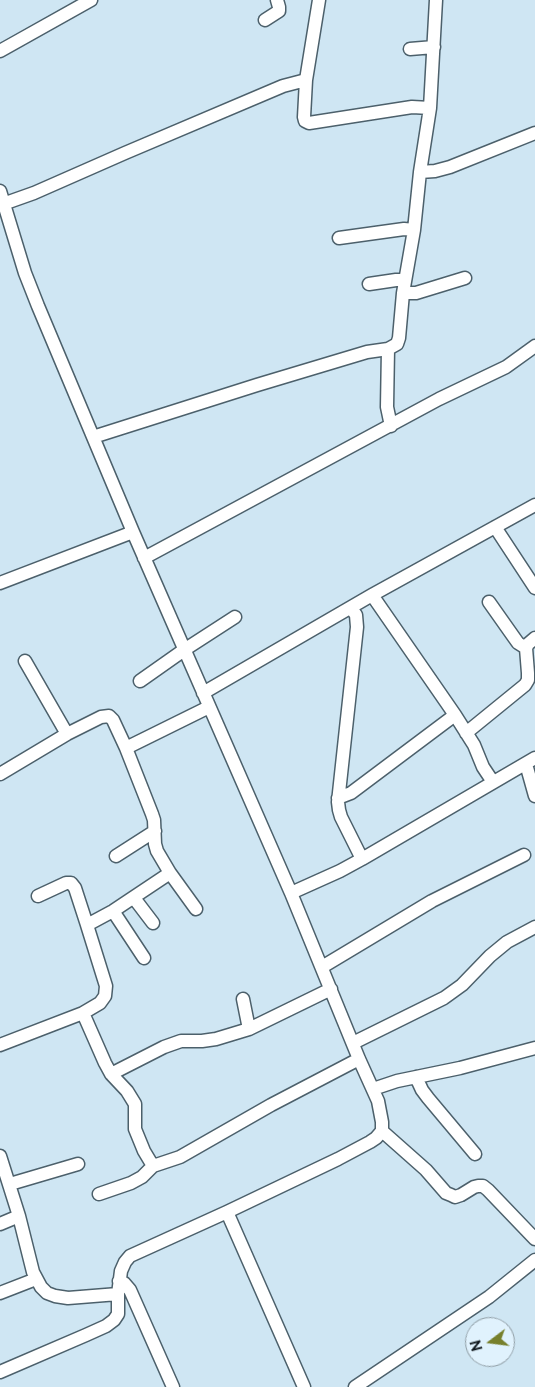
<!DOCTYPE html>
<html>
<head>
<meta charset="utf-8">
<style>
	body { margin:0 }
	#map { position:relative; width:535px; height:1387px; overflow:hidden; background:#cfe6f3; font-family:Raleway,sans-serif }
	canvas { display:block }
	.north { position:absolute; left:465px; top:1317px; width:50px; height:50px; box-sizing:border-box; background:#e0f2fd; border:1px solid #8e9ca4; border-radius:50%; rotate:255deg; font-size:14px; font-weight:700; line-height:20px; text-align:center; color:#121a1f }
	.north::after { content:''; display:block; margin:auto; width:18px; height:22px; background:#77802c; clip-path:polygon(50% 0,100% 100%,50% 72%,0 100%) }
</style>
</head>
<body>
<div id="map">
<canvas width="535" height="1387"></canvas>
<div class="north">N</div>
</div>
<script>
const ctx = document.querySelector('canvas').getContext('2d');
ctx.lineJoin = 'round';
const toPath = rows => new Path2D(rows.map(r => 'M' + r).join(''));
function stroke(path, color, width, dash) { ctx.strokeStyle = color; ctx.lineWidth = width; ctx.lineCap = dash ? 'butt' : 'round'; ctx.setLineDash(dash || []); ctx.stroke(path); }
const minor = toPath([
	[319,0,306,80,304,117,305,121,309,123,412,107,430,108],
	[265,20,279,11,279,7,277,0],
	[410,49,434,47],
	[0,51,91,0],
	[420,172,435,171,450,167,535,133],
	[0,191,25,273,38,306,133,532,291,893,359,1059,378,1101,382,1122,382,1131,376,1138,370,1142,338,1159,227,1212,130,1256,125,1262,121,1271,118,1294,118,1314,114,1320,106,1326,86,1335,0,1372],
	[3,204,34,193,125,153,283,86,306,80],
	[339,238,404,229,414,230],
	[369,284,396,280,405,280],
	[403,293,416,293,465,278],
	[391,426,387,407,388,349,397,344,399,338,403,293,414,230,420,172,430,108,436,0],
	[93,437,257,385,367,352,388,349],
	[495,527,535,588],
	[144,558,439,399,506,367,535,346],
	[0,583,133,532],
	[372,595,455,715,474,745,483,767,493,782],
	[489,602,513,636,518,643,526,648],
	[351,608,356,615,357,627,338,802,339,810,341,817,362,859],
	[25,661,67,734],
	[140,681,184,650,235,617],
	[203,693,372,595,535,505],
	[466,733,525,685,528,680,528,673,526,648,528,644,535,638],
	[126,748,209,707],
	[526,764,535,796],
	[0,774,67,734,101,717,109,716,113,720,126,748,152,814,154,820,155,844,157,851,170,873,113,911,87,925,106,986,105,996,100,1003,83,1013,0,1045],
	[338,798,351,793,455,715],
	[116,856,155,831],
	[170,873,196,909],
	[291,893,340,871,362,859,535,758],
	[38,896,66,883,71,883,75,888,87,925],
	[134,898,153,923],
	[113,911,144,958],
	[322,967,432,901,524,855],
	[243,999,249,1029],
	[83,1013,105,1063,111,1074,127,1091,135,1104,135,1129,144,1151,153,1166,180,1157,271,1105,359,1059],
	[353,1043,444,998,462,985,490,956,507,942,535,927],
	[111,1074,164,1047,181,1041,202,1041,216,1039,249,1029,331,989],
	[416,1077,422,1090,428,1098,475,1154],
	[373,1089,397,1081,460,1068,535,1048],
	[382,1131,426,1170,446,1193,451,1195,455,1197,461,1195,474,1187,478,1186,483,1186,488,1190,535,1239],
	[0,1156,19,1216,33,1272,41,1287,47,1293,55,1296,68,1298,118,1294],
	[10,1184,78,1164],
	[99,1194,131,1183,142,1177,153,1166],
	[227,1212,304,1387],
	[0,1224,19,1216],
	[119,1281,124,1283,130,1290,173,1387],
	[0,1293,36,1279],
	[355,1387,489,1297,535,1260]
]);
stroke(minor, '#4c606b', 15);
stroke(minor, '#fff', 12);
</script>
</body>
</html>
